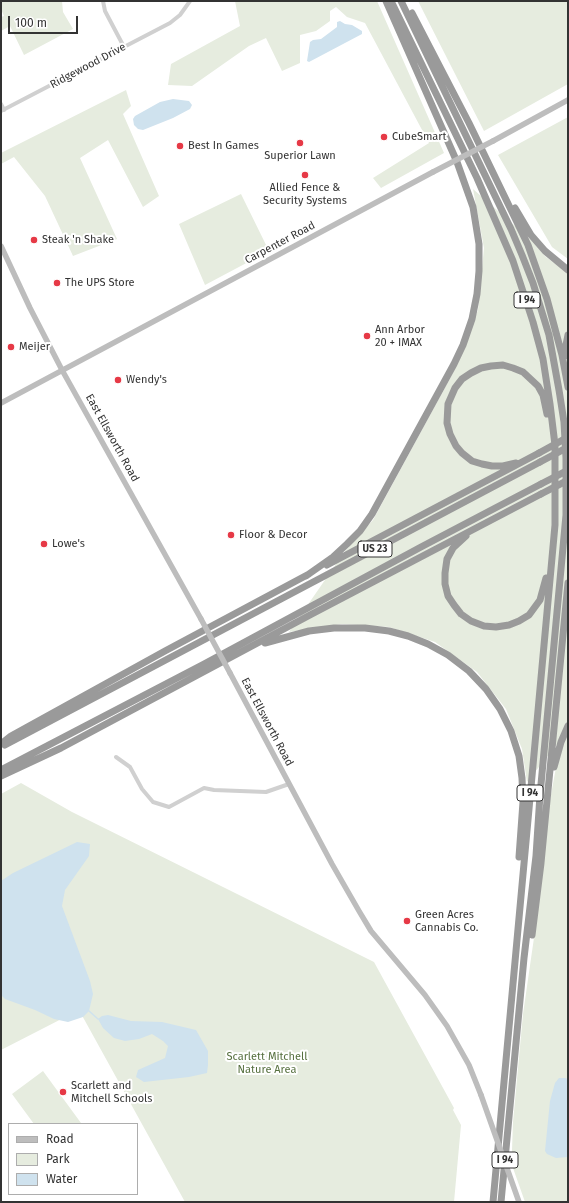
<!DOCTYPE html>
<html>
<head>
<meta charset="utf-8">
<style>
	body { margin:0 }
	#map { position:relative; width:569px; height:1203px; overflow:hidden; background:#fff; font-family:"Fira Sans",sans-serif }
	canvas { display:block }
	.frame { position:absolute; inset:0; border:2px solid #333; pointer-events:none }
	.legend { position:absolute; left:8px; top:1123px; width:130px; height:72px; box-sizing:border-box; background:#fff; border:1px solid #adadad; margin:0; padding:5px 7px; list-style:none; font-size:12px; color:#333 }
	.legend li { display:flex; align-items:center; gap:8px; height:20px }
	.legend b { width:20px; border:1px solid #adadad }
	.scale { position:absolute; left:8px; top:16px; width:70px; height:18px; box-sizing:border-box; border:2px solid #333; border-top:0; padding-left:5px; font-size:12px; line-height:14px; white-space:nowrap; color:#333; -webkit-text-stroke:3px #fff; paint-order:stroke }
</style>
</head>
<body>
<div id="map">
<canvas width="569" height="1203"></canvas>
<div class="frame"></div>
<ul class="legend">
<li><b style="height:5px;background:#bdbdbd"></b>Road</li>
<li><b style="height:11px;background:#e6ecdf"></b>Park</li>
<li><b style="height:11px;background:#cfe2ee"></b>Water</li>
</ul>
<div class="scale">100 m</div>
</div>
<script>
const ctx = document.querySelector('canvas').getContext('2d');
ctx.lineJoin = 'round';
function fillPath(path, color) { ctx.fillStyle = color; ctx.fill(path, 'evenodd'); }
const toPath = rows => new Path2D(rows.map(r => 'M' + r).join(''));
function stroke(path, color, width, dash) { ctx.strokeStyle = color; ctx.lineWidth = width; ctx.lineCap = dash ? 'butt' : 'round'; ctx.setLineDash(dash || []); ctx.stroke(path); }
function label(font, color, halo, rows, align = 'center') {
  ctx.font = font + ' "Fira Sans",sans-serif'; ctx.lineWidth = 4; ctx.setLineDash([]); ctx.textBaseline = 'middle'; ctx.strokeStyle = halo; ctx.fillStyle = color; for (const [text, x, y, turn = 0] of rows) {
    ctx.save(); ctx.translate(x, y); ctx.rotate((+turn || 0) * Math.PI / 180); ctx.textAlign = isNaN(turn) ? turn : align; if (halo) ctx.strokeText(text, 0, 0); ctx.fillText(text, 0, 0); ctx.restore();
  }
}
const green = toPath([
	[1,1,62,1,63,12,73,29,24,55,10,26,1,31,1,17,4,16,1,9],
	[235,1,377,1,444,153,381,188,373,178,429,143,365,23,347,17,336,7,330,11,330,21,316,31,300,35,300,63,282,71,266,38,249,46,192,86,168,85,171,64,240,26],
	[418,1,568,1,568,84,484,131],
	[126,90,131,106,123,114,159,196,143,207,108,140,80,158,117,239,73,256,45,196,14,157,1,164,1,153],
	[568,117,568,259,552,247,498,155],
	[473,189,530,239,546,257,568,273,568,720,558,743,527,782,522,749,506,709,477,672,435,642,389,627,342,624,289,632,345,551,373,520,454,371,478,310,484,248],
	[241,194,269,251,205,285,179,224],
	[568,732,568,1202,525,1202,513,1168,512,1150,513,1122,523,1014,537,917,550,800,557,762],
	[21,783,72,812,374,962,454,1108,453,1110,461,1125,454,1202,185,1202,79,1010,1,1050,1,794],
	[43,1071,81,1123,79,1124,34,1124,12,1094]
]);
const water = toPath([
	[340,21,345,24,352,25,362,31,362,34,309,62,307,61,310,42,313,40,321,39,337,27,337,22],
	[173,99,189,101,192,105,190,109,173,118,143,130,138,129,134,125,133,119,135,116,160,102],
	[77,842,90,844,89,856,65,890,62,906,90,981,93,994,89,1011,83,1017,68,1022,54,1019,35,1010,5,999,1,995,1,881,13,873],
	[108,1015,131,1021,162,1022,196,1030,208,1051,208,1065,207,1073,189,1077,144,1082,136,1077,138,1070,165,1058,168,1046,163,1041,152,1034,139,1039,125,1041,114,1038,103,1028,98,1019,102,1016],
	[559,1078,565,1078,568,1079,568,1157,556,1158,547,1154,545,1151,550,1101,555,1083]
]);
const stream = toPath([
	[89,1011,98,1019]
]);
const minor = toPath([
	[103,1,105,11,124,47],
	[1,104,4,110],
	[1,111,170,23,180,15,190,1],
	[116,757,130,767,142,789,153,802,169,807,204,788,214,790,266,792,289,784]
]);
const secondary = toPath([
	[493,141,568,100],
	[1,246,30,308,62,370,201,619],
	[1,403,433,172],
	[230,673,332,864,359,911,371,931,425,995,447,1026,469,1065,481,1095]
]);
const motorway = toPath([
	[391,1,477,178,513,261,533,322,543,359,550,404,555,445,555,525,493,1202],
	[401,1,511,229,522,255,533,283,549,335,559,390,564,422,566,458,566,515,540,795,536,856,524,958,501,1202],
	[412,13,469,123,528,245,547,299,562,355,568,387],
	[515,208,531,235,545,251,568,270],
	[565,356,566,345,568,335],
	[516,463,503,466,492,466,482,464,472,461,462,453,456,446,450,434,447,423,448,404,455,388,462,379,471,373,481,368,491,366,503,365,513,368,523,372,538,386,543,395,547,414],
	[466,536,453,548,447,559,445,573,445,584,448,596,454,605,461,614,471,621,484,626,496,627,509,625,519,621,529,615,540,600,546,578],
	[327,565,539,453],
	[306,576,333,557,347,544,360,531,372,514,454,364,463,345,472,319,477,294,479,271,479,244,473,207,457,162,386,1],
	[265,643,309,631,334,628,365,628,389,631,408,636,428,644,448,655,469,671,486,689,500,709,511,731,519,756,522,778,523,802,519,857],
	[1,744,11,736,165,651,309,574],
	[5,745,540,462],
	[554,767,561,742,568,726],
	[1,770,204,664,421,547,541,484],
	[1,776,61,748,310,615,541,494],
	[532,935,541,863,568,583]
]);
const secondaryBridge = toPath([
	[433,172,493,141],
	[201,619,230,673],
	[481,1095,519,1202]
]);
const motorwayBridge = toPath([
	[539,453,568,437],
	[540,462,568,447],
	[541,484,568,470],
	[541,494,568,480]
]);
const markers = [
	[384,137,4,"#e63946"],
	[300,143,4,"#e63946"],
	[180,146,4,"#e63946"],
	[305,175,4,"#e63946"],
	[34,240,4,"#e63946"],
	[57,283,4,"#e63946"],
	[367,336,4,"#e63946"],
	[11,347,4,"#e63946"],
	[118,380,4,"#e63946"],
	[231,535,4,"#e63946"],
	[44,544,4,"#e63946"],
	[407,921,4,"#e63946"],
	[63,1092,4,"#e63946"]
];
const shields = [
	[527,300,26],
	[375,549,34],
	[530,793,26],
	[505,1160,26]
];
const shieldNames = [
	["I 94",527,300],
	["US 23",375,549],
	["I 94",530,793],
	["I 94",505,1160]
];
const streetNames = [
	["Ridgewood Drive",88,66,-28],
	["Carpenter Road",280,243,-28],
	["East Ellsworth Road",112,438,61],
	["East Ellsworth Road",267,722,62]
];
const poiNames = [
	["CubeSmart",392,137],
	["Best In Games",188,146],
	["Superior Lawn",300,156,"center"],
	["Allied Fence &",305,188,"center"],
	["Security Systems",305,201,"center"],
	["Steak 'n Shake",42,240],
	["The UPS Store",65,283],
	["Ann Arbor",375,330],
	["20 + IMAX",375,343],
	["Meijer",19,347],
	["Wendy's",126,380],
	["Floor & Decor",239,535],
	["Lowe's",52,544],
	["Green Acres",415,915],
	["Cannabis Co.",415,928],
	["Scarlett and",71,1086],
	["Mitchell Schools",71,1099]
];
const parkNames = [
	["Scarlett Mitchell",267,1057],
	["Nature Area",267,1070]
];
fillPath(green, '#e6ecdf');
fillPath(water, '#cfe2ee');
stroke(stream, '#cfe2ee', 1.5);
stroke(minor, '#d0d0d0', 4);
stroke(secondary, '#bdbdbd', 5.5);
stroke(motorway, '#9a9a9a', 7);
stroke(secondaryBridge, '#bdbdbd', 5.5);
stroke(motorwayBridge, '#9a9a9a', 7);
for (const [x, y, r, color] of markers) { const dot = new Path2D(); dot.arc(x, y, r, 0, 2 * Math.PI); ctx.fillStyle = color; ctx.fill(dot); stroke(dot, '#fff', 1.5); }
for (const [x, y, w] of shields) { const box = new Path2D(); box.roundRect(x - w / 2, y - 8, w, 16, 3); ctx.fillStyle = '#fff'; ctx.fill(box); stroke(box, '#333', 1); }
label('bold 10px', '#333', null, shieldNames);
label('11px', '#333', '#fff', streetNames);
label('11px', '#333', '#fff', poiNames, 'left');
label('11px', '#56703f', '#fff', parkNames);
</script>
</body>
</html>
